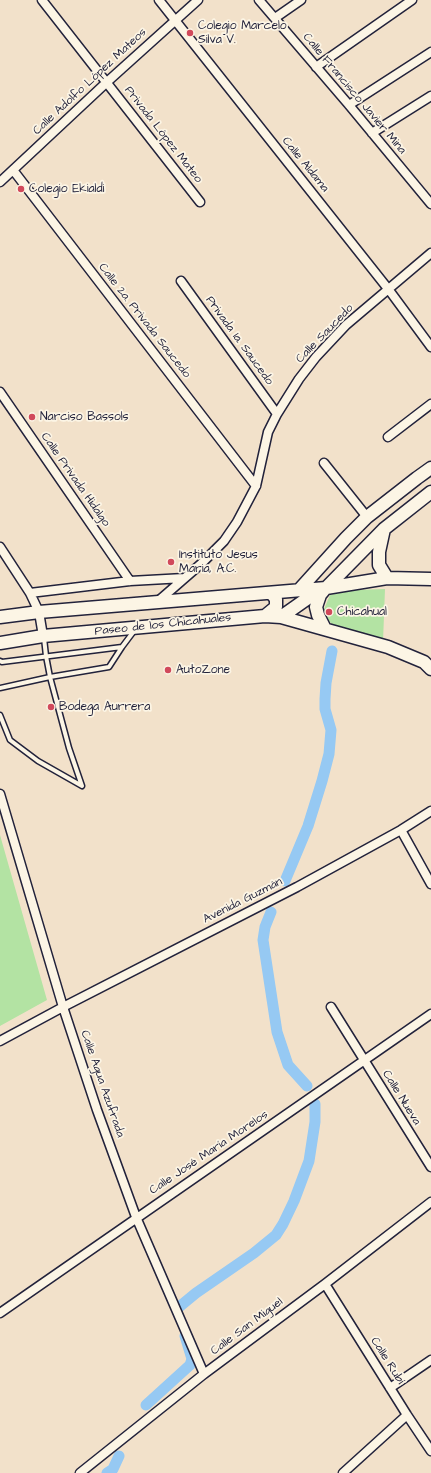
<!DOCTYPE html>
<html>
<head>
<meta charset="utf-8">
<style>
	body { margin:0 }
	canvas { display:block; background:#f2e1ca }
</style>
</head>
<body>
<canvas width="431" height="1473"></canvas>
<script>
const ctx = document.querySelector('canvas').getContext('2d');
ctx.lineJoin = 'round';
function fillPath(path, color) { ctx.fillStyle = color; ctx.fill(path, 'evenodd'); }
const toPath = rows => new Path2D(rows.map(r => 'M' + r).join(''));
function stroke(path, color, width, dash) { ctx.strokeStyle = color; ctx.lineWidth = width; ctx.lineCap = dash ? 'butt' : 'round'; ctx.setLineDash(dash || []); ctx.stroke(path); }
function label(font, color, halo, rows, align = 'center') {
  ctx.font = font + ' "Architects Daughter",sans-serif'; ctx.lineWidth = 3.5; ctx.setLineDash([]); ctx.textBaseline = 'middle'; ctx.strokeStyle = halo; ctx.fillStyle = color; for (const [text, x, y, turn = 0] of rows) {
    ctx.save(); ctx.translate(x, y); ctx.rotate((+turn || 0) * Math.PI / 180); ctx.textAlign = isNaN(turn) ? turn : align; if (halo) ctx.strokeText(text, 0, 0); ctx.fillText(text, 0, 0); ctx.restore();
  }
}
const green = toPath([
	[385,589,383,642,335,627,322,614,330,595,354,590],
	[0,835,47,1000,0,1026]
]);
const canal = toPath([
	[285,881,308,826,322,781,329,754,331,730,325,709,325,699,326,683,332,651],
	[271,912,265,927,263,940,277,1032,288,1065,307,1086],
	[179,1307,196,1293,254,1253,276,1235,283,1224,294,1201,309,1161,315,1122,315,1104],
	[146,1405,190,1365,192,1359,185,1336],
	[107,1473,113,1469,119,1456]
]);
const lane = toPath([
	[0,661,2,662,122,647,134,631],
	[0,688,50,677,109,667,122,647],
	[0,715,10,740,38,761,82,786,69,748,50,677,46,656,44,638]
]);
const street = toPath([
	[42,0,200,202],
	[159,0,389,290,431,347],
	[259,0,349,105,431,204],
	[275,18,301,0],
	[316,67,412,0],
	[349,105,431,52],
	[372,133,431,96],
	[13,170,256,486],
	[0,182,107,82,198,0],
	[181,281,277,414],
	[0,392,130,581],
	[388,437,431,404],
	[324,463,367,517],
	[0,547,30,593,39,612,43,636],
	[30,593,130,581,184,578],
	[156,603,202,563,224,541,237,522,256,486,268,432,277,414,299,379,316,357,346,325,431,253],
	[0,794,63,1007,97,1110,136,1217,204,1374],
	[401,830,431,884],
	[331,1007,431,1167],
	[0,1041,63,1007,297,887,401,830,431,811],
	[325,1284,407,1415,431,1451],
	[0,1313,431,1014],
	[390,1388,431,1360],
	[80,1473,204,1374,325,1284,431,1202],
	[343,1473,407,1415]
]);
const secondary = toPath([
	[384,529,379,552,379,565,387,578],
	[325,589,320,595,316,607,318,615,325,629],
	[299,590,346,538,367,517,417,478,431,468],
	[265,616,276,607,276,599,271,593],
	[0,617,39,612,326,588,387,578,431,579],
	[281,617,308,598,326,588,384,529,431,492],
	[0,643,43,636,265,616,281,617,388,647,424,662,431,669]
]);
const markers = [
	[190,33,4,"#d1495b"],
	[21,189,4,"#d1495b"],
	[32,417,4,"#d1495b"],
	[171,562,4,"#d1495b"],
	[329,612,4,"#d1495b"],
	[168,670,4,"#d1495b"],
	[51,707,4,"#d1495b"]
];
const poiNames = [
	["Colegio Marcelo",198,26],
	["Silva V.",198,40],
	["Colegio Ekialdi",29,189],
	["Narciso Bassols",40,417],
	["Instituto Jesus",179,555],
	["Maria, A.C.",179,569],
	["Chicahual",337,612],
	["AutoZone",176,670],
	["Bodega Aurrera",59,707]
];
const streetNames = [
	["Calle Adolfo López Mateos",90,82,-43],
	["Calle Francisco Javier Mina",354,94,50],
	["Privada López Mateo",163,135,52],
	["Calle Aldama",305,165,51],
	["Calle 2a. Privada Saucedo",144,321,52],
	["Calle Saucedo",325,334,-46],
	["Privada 1a. Saucedo",239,341,54],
	["Calle Privada Hidalgo",75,480,55],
	["Paseo de los Chicahuales",163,625,-6],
	["Avenida Guzmán",243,901,-27],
	["Calle Agua Azufrada",102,1084,71],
	["Calle Nueva",401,1098,58],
	["Calle José María Morelos",209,1153,-34],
	["Calle San Miguel",247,1327,-37],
	["Calle Rubí",387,1361,58]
];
fillPath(green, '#b3e3a3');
stroke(canal, '#96c9f3', 11);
stroke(lane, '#22223b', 7);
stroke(street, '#22223b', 11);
stroke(secondary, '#22223b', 15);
stroke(lane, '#fcf5e5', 4);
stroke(street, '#fcf5e5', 8);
stroke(secondary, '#fcf5e5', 12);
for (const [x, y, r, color] of markers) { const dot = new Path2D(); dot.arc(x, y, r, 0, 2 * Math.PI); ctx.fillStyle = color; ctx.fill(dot); stroke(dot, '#fcf5e5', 1.5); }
label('12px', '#22223b', '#fcf5e5', poiNames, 'left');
label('12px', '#22223b', '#fcf5e5', streetNames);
</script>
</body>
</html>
